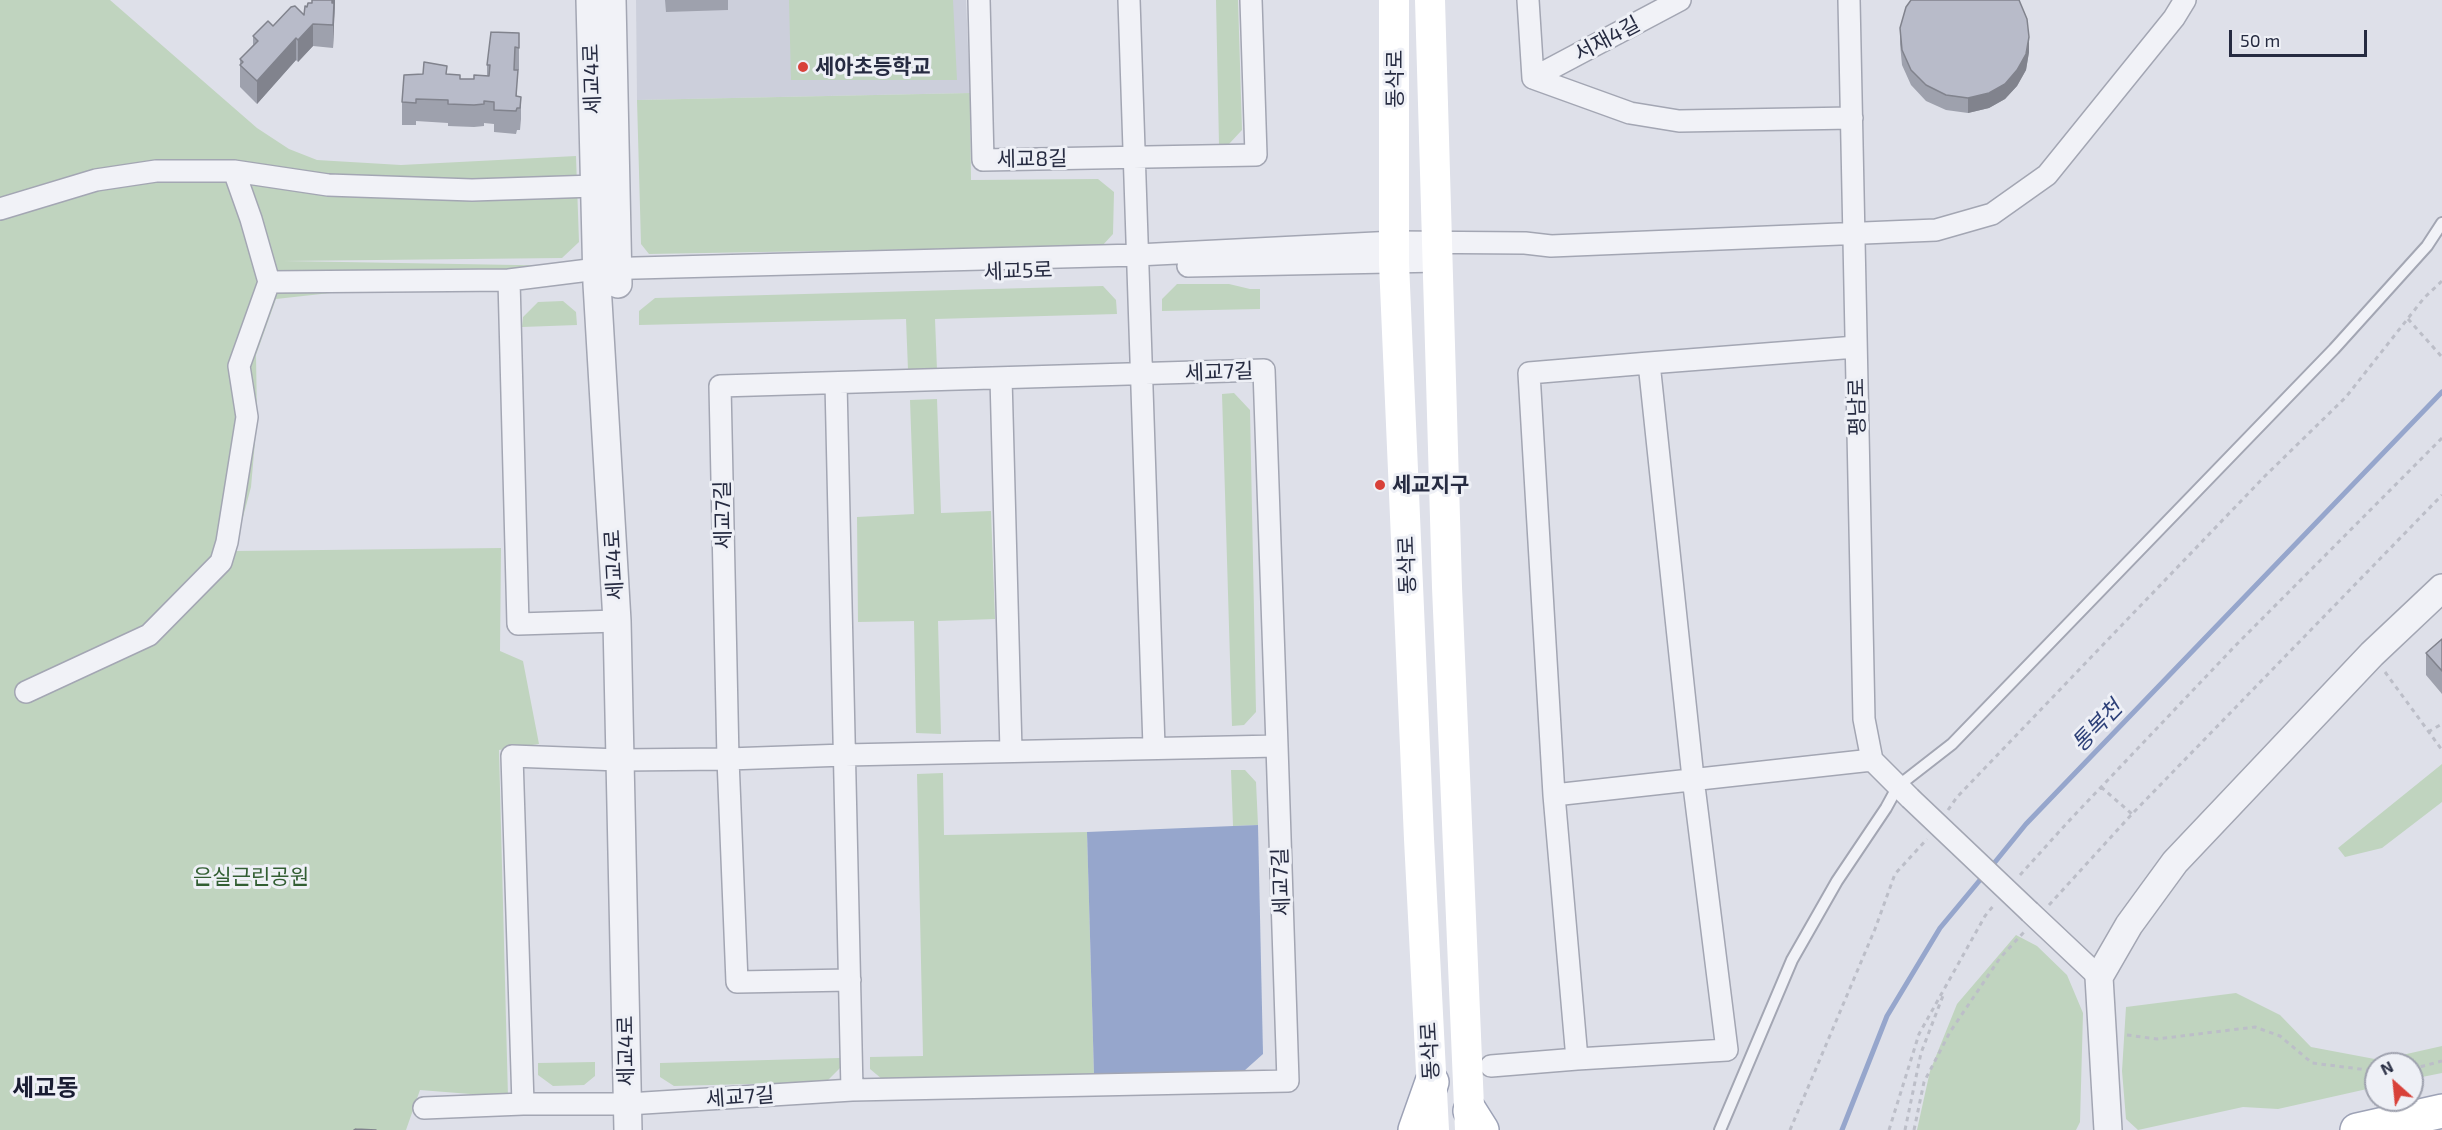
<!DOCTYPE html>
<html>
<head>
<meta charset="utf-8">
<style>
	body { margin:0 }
	#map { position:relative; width:2442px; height:1130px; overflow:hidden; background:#dee0e9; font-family:"Exo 2",sans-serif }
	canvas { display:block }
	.north { position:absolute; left:2364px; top:1052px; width:60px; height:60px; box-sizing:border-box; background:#eef0f6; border:2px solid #9ea1ae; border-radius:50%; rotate:333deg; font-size:16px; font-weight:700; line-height:24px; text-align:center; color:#262b41 }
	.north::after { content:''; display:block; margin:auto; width:21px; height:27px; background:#d84139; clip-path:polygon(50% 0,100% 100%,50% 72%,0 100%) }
	.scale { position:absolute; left:2229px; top:30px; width:138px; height:27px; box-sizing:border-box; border:3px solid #262b41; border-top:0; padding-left:8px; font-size:18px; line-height:21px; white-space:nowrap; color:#262b41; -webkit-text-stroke:4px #eef0f6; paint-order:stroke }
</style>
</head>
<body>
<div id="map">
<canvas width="2442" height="1130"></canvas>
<div class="north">N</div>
<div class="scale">50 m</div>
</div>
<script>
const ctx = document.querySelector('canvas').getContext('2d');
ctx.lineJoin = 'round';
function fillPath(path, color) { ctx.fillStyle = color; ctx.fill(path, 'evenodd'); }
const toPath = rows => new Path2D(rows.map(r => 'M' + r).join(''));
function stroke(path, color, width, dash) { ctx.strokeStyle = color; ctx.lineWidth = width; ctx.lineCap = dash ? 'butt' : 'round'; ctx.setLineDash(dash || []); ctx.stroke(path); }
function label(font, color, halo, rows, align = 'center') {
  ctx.font = font + ' "Exo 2","Noto Sans KR",sans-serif'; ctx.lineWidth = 6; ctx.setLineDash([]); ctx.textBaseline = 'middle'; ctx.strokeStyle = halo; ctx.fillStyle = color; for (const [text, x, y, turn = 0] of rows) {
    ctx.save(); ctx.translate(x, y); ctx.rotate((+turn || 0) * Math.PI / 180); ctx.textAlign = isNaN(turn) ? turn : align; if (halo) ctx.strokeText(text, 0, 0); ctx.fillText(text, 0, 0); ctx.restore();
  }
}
const built = toPath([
	[636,0,966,0,970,93,637,100]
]);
const green = toPath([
	[0,0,110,0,257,128,289,149,317,160,401,165,576,156,579,242,562,258,284,261,575,266,276,299,256,355,257,419,251,487,234,551,501,548,500,651,523,661,539,744,499,750,508,1097,420,1090,406,1130,0,1130],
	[789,0,953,0,957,80,791,80],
	[1216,0,1238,0,1242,130,1229,144,1219,145],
	[970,93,971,180,1098,179,1114,192,1113,234,1102,246,649,254,641,244,637,100],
	[1177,284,1229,284,1250,289,1260,289,1260,309,1162,311,1162,299],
	[1103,286,1116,300,1117,314,935,319,937,370,908,370,906,319,639,325,639,311,655,298],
	[563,301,576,312,577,325,522,327,523,317,538,302],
	[1234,393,1250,410,1256,712,1244,725,1232,726,1222,394],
	[937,399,941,513,991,511,995,619,938,621,941,734,916,733,914,621,858,622,857,517,914,514,910,400],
	[2442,764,2442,802,2382,848,2345,857,2338,848],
	[1231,770,1245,770,1256,782,1258,825,1233,826],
	[943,773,944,835,1087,832,1094,1075,882,1079,870,1069,870,1057,923,1056,917,774],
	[2016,935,2037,946,2067,975,2083,1013,2080,1122,2076,1130,1917,1130,1930,1071,1957,1004],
	[2236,993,2280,1015,2311,1047,2380,1060,2442,1046,2442,1073,2412,1079,2412,1064,2376,1064,2376,1087,2278,1109,2243,1107,2138,1130,2126,1119,2122,1071,2126,1007],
	[840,1058,840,1068,826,1082,674,1086,660,1077,660,1063],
	[595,1062,595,1076,584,1085,553,1086,538,1075,538,1063]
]);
const water = toPath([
	[1258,825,1263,1054,1244,1071,1094,1075,1087,832]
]);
const stream = toPath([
	[1991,867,2026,824,2442,392],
	[1842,1130,1887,1016,1940,928,1985,874]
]);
const path = toPath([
	[2408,319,2442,357],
	[2385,672,2442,750],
	[2428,732,2442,724],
	[2101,787,2132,814],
	[1948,810,1957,797,2264,477,2346,397,2424,298,2442,281],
	[2020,875,2067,823,2235,646,2442,438],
	[2049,905,2132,814,2442,495],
	[2127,1035,2157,1039,2255,1027,2280,1036,2312,1063,2376,1071],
	[2412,1069,2442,1061],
	[1790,1130,1875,929,1895,874,1927,839],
	[1889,1130,1919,1034,1985,916,1994,905],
	[1905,1130,1921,1053,1944,993],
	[1914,1130,1924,1082,1950,1032,2000,958,2024,932]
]);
const service = toPath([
	[1720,1130,1792,960,1837,881,1886,808,1898,786,1952,744,2334,349,2427,246,2442,223]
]);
const minor = toPath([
	[979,0,983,160,1256,155,1251,0],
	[1129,0,1154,747],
	[1528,0,1533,78],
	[1849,0,1864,719,1872,760,1910,798],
	[1533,78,1630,113,1679,121,1852,118],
	[1533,78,1680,0],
	[234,171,251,219,269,282],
	[0,209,96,180,156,171,234,171,328,185,472,190,595,186],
	[1188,266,1439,261],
	[1649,363,1856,347],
	[1001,378,1011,751],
	[836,383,852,1090],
	[617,621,518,624,509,280,597,269,1137,255,1395,242,1525,243,1551,246,1936,230,1992,214,2047,175,2174,18,2185,0],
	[26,692,149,635,221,562,227,542,247,417,239,366,269,282,509,280],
	[1554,795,1529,373,1649,363,1693,778,1727,1050,1577,1059],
	[2030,912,2099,977],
	[850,980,737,982,728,759,720,386,1264,370,1277,746,1288,1081,852,1090,628,1104,523,1104,512,756,619,760,728,759,845,755,1277,746],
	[1491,1066,1577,1059,1554,795,1872,760],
	[424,1108,523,1104]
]);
const tertiary = toPath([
	[590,0,597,284,617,621,628,1130],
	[612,0,618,284],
	[2108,1130,2099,977,2129,925,2175,862,2372,654,2442,588]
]);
const secondary = toPath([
	[1394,0,1394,263,1419,839,1434,1130],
	[1430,0,1447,587,1470,1130]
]);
const primary = toPath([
	[1470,1111,1482,1130],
	[1415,1130,1432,1082],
	[2357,1130,2442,1111]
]);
const minorBridge = toPath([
	[1910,798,2030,912]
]);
const wall = toPath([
	[312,0,335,0,333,48,313,46,298,62,296,60,257,104,240,87,240,59,253,45,253,36,273,26,304,15,307,7,312,3],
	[665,0,728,0,728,10,666,12],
	[1900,28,2029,52,2026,70,2017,86,2005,99,1989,108,1968,113,1946,110,1926,101,1911,85,1902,65,1900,44],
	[519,33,519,70,515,70,517,96,521,97,521,119,520,130,517,130,516,134,494,132,494,124,484,123,484,126,474,127,448,126,448,123,416,121,416,125,402,125,402,102,460,79,474,79,487,76,487,65],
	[2442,639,2442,694,2426,675,2426,653]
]);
const shadedWall = toPath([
	[332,0,335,0,333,48,333,25,332,25],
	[313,24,313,46,298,62,298,40],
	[2029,37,2029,52,2026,70,2017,86,2005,99,1989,108,1968,113,1968,98],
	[296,38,296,60,257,104,257,81]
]);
const building = toPath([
	[312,0,332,0,332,3,334,3,333,25,313,24,298,40,296,38,257,81,240,65,243,62,240,59,258,41,253,36,268,21,273,26,291,7,295,6,304,15,305,6,307,7,308,3,312,3,312,0],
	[1911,0,2019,0,2027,19,2029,37,2026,54,2017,70,2005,84,1989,93,1968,98,1946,95,1926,85,1911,70,1902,50,1900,28,1906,7,1911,0],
	[491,32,519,33,519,48,515,47,514,70,518,70,516,96,521,97,520,108,517,108,516,111,494,110,494,102,484,101,484,104,474,105,448,104,448,100,416,99,416,103,402,102,404,75,423,74,424,62,447,66,446,74,460,75,460,79,474,79,474,75,489,76,490,65,487,65,491,32],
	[2442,639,2442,671,2426,653,2442,639],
	[356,1129,376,1130,354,1130,356,1129]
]);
const markers = [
	[803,67,6,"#d84139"],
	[1380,485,6,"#d84139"]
];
const streetNames = [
	["서재4길",1607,39,-28],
	["세교4로",592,79,-92],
	["동삭로",1395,79,-90],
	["세교8길",1032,159,-1],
	["세교5로",1018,271,-2],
	["세교7길",1219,372,-2],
	["평남로",1857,407,-91],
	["세교7길",723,515,-91],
	["세교4로",614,565,-93],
	["동삭로",1407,565,-92],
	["세교7길",1281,882,-92],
	["세교4로",626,1051,-91],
	["동삭로",1430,1051,-93],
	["세교7길",740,1097,-4]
];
const poiNames = [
	["세아초등학교",815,67],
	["세교지구",1392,485]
];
const parkNames = [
	["은실근린공원",251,877]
];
const waterNames = [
	["통복천",2097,726,-46]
];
const quarterNames = [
	["세교동",45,1088]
];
fillPath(built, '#cccfdb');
fillPath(green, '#c0d4bf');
fillPath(water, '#96a6cc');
stroke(stream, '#96a6cc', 5);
stroke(service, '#a3a6b3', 14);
stroke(minor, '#a3a6b3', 24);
stroke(tertiary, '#a3a6b3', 30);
stroke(primary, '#9da2b6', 36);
stroke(path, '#bcbec8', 3, [4.5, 4.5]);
stroke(service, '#f1f2f7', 10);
stroke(minor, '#f1f2f7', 21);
stroke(tertiary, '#f1f2f7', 27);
stroke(secondary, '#fff', 30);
stroke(primary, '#fff', 33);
stroke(minorBridge, '#a3a6b3', 24, []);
stroke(minorBridge, '#f1f2f7', 21);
fillPath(wall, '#9ea1ad');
fillPath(shadedWall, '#81838d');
fillPath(building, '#b8bbc9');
stroke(building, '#81838d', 1.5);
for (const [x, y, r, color] of markers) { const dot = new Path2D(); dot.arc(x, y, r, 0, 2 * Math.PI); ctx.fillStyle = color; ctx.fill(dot); stroke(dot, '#eef0f6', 2); }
label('21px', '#262b41', '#eef0f6', streetNames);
label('bold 21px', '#262b41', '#eef0f6', poiNames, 'left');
label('21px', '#325e33', '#eef0f6', parkNames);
label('italic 22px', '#2d4078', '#eef0f6', waterNames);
label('bold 24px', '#191c32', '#eef0f6', quarterNames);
</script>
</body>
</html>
